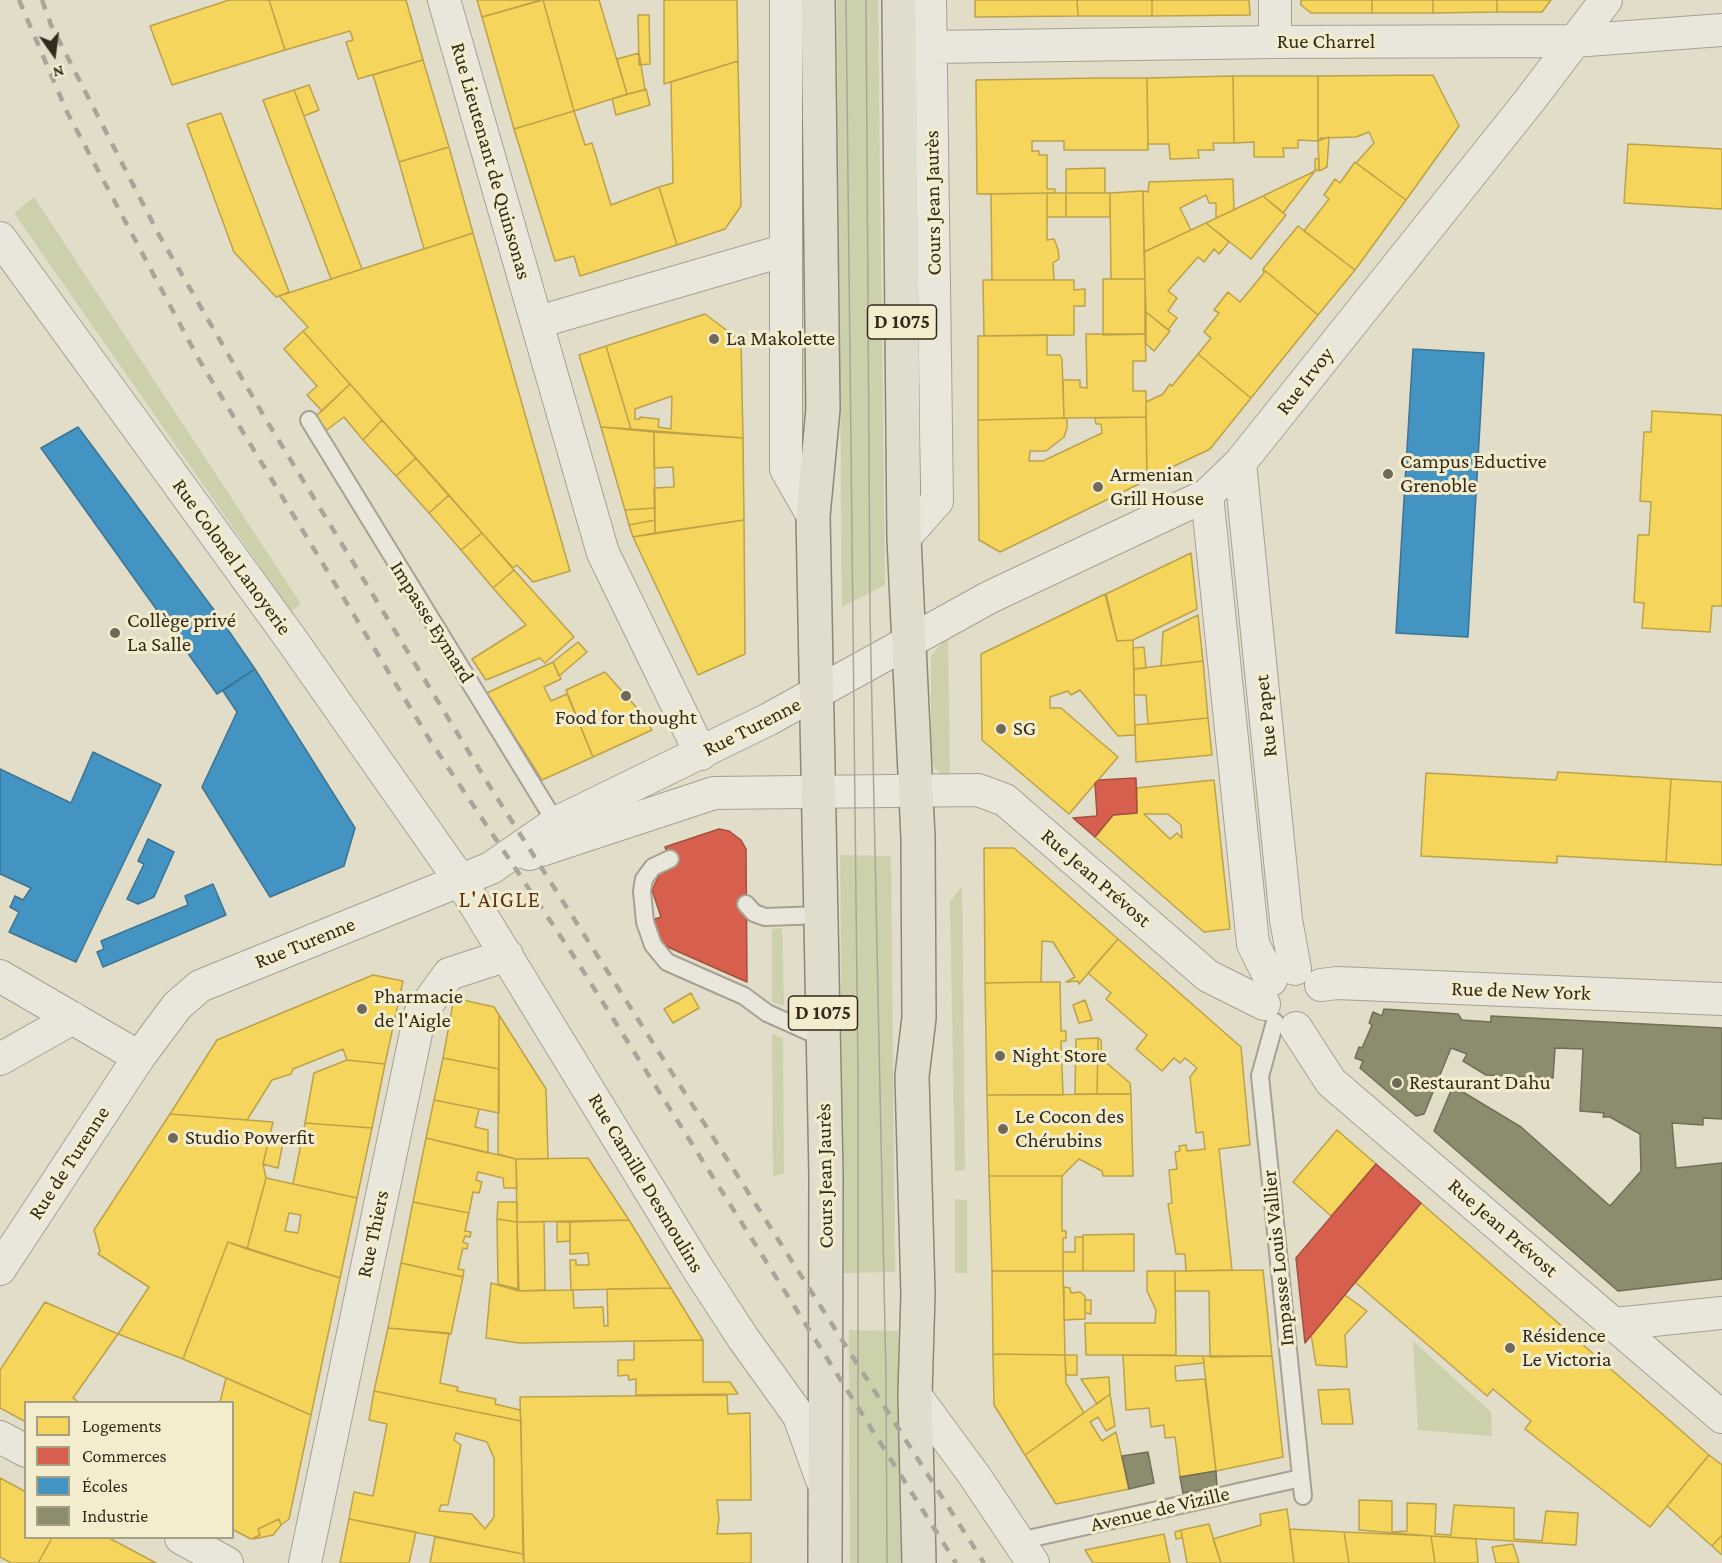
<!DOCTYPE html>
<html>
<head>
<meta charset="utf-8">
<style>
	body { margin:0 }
	#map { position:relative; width:1722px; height:1563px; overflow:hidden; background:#e1ddc9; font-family:"Crimson Pro",serif }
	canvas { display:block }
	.legend { position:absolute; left:24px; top:1401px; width:210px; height:138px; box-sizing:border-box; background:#f3edce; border:2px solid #a69f87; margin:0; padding:8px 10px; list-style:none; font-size:18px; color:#332a1c }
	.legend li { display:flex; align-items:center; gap:12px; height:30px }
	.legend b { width:30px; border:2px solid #a69f87 }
	.north { position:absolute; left:24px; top:24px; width:60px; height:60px; -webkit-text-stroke:4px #f3edce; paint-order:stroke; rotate:166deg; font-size:16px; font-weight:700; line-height:24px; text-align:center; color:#332a1c }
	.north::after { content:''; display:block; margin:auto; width:21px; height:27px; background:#332a1c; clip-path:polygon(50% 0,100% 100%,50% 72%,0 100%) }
</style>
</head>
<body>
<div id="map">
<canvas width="1722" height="1563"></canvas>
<ul class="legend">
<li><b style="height:16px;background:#f6d55c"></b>Logements</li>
<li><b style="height:16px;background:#d6604d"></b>Commerces</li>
<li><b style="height:16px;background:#4393c3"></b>Écoles</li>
<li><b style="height:16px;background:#8c8c6e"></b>Industrie</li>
</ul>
<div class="north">N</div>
</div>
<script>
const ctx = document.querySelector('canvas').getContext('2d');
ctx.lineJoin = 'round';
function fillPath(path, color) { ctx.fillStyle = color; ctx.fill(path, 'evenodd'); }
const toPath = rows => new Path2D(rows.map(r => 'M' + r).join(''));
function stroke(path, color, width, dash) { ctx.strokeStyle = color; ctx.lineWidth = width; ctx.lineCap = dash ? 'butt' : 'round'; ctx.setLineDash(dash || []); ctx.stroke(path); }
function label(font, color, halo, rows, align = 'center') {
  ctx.font = font + ' "Crimson Pro",serif'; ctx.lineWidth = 6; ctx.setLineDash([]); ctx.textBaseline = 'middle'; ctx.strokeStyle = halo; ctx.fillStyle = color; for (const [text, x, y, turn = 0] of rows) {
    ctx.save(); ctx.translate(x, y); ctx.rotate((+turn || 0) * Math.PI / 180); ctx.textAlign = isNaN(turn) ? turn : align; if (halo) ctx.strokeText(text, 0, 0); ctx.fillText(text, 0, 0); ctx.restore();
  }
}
const green = toPath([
	[793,0,806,0,809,431,800,461],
	[837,0,878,0,885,585,842,607],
	[34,197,301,604,291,611,14,213],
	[948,636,950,777,942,775,935,768,931,755,931,656],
	[840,855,891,856,895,1272,844,1273],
	[962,886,965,1170,955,1171,950,902],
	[782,928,784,1006,772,1002,772,929],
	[772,1034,783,1038,784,1174,773,1176],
	[955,1199,967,1200,967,1273,955,1273],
	[849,1330,898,1331,901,1563,850,1563],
	[1413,1341,1491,1412,1492,1436,1418,1430]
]);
const homes = toPath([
	[229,0,269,0,285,50,172,85,150,26,229,0],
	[269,0,406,0,423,60,358,79,346,42,353,40,350,31,285,50,269,0],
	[477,0,541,0,482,17,477,0],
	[543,0,574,111,514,129,482,17,543,0],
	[543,0,599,0,627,94,574,111,543,0],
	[664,0,737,0,738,61,664,84,664,0],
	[975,0,1077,0,1078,16,975,17,975,0],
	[1077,0,1152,0,1152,16,1078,16,1077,0],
	[1152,0,1249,0,1250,15,1152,16,1152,0],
	[1301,0,1372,0,1372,13,1311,13,1301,5,1301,0],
	[1372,0,1433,0,1433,13,1372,13,1372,0],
	[1433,0,1497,0,1497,12,1433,13,1433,0],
	[1497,0,1551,0,1542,12,1497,12,1497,0],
	[638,15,649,15,650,64,639,65,638,15],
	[639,53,645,90,627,94,617,59,639,53],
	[423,60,449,147,399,162,373,75,423,60],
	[738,61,741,206,725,229,677,245,659,187,673,183,671,82,738,61],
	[1433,75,1459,126,1406,200,1356,163,1374,143,1369,132,1356,137,1321,138,1318,141,1318,76,1433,75],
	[1233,76,1234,143,1213,143,1214,150,1198,150,1199,158,1170,159,1169,144,1148,144,1147,78,1233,76],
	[1233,76,1318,76,1318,141,1298,140,1298,148,1283,148,1284,157,1254,157,1254,142,1234,143,1233,76],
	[1101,78,1147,78,1148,150,1064,150,1064,141,1032,141,1032,151,1039,151,1039,155,1047,155,1047,189,1055,189,1055,193,977,194,976,80,1101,78],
	[309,85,319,110,304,116,294,90,309,85],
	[646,89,650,105,616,115,612,99,646,89],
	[294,90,362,269,331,279,263,100,294,90],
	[574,111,585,145,592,143,611,205,659,187,677,245,580,276,574,256,555,261,514,129,574,111],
	[221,113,289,292,279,296,276,297,234,252,187,124,221,113],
	[1329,137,1327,167,1319,171,1318,141,1329,137],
	[1628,144,1722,149,1722,209,1624,203,1628,144],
	[449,147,473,233,424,249,399,162,449,147],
	[1319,158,1319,169,1315,171,1315,159,1319,158],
	[1355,162,1406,200,1355,270,1304,231,1329,199,1324,195,1335,179,1340,183,1355,162],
	[1105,168,1105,193,1066,193,1066,169,1105,168],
	[1315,171,1283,213,1263,196,1315,171],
	[1233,179,1234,210,1216,218,1216,203,1209,203,1206,195,1180,208,1191,230,1144,252,1143,191,1148,192,1149,182,1233,179],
	[1143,191,1145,279,1111,279,1110,193,1143,191],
	[1047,193,1047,240,1054,239,1058,249,1059,259,1053,263,1054,280,992,280,991,194,1047,193],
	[1047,193,1066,193,1066,217,1047,217,1047,193],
	[1066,193,1110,193,1110,217,1066,217,1066,193],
	[1263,196,1286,215,1251,259,1206,223,1263,196],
	[1206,223,1229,242,1219,254,1214,249,1204,262,1198,257,1168,291,1177,298,1168,311,1177,318,1168,330,1146,312,1144,252,1206,223],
	[1298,226,1355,270,1318,315,1263,269,1298,226],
	[473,233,570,571,533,582,517,565,513,568,303,331,308,327,279,296,473,233],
	[1263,269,1318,315,1251,398,1198,354,1211,338,1204,332,1219,313,1214,310,1228,292,1240,302,1264,273,1263,269],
	[1103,279,1145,279,1145,334,1103,335,1103,279],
	[983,280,1074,280,1074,290,1085,289,1085,306,1074,306,1074,335,984,336,983,280],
	[1146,312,1170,331,1154,351,1146,344,1146,312],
	[705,314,741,341,743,438,631,429,606,346,705,314],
	[672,396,671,429,658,427,659,419,640,417,640,419,635,419,635,409,672,396],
	[303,331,350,384,322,411,307,395,317,386,284,349,303,331],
	[1086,334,1145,334,1146,361,1133,361,1133,391,1146,391,1146,417,1064,418,1063,380,1080,380,1080,387,1087,388,1086,334],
	[1047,335,1047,355,1060,355,1062,359,1064,418,978,420,978,336,1047,335],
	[606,346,631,429,601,427,579,355,606,346],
	[1198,354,1251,398,1210,449,1147,479,1146,402,1163,394,1170,384,1172,386,1198,354],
	[350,384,382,420,363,440,344,417,324,432,315,417,350,384],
	[1652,411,1722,415,1722,606,1712,606,1710,632,1642,628,1644,603,1634,602,1638,535,1649,535,1651,502,1640,501,1644,432,1651,432,1652,411],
	[1146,417,1147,479,1145,481,1000,552,979,540,978,420,1067,418,1067,428,1064,437,1046,451,1030,451,1029,461,1043,461,1102,433,1101,424,1096,424,1095,418,1146,417],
	[382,420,416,458,396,476,363,440,382,420],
	[601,427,654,432,655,508,625,510,601,427],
	[654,432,743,438,744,520,655,533,654,488,674,487,673,467,654,468,654,432],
	[416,458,449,495,429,513,396,476,416,458],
	[449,495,482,533,461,550,429,513,449,495],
	[655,508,655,520,629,525,625,510,655,508],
	[655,520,655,533,633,537,629,525,655,520],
	[744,520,745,654,698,675,633,537,744,520],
	[482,533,514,570,493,588,461,550,482,533],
	[1191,553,1197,609,1133,640,1117,641,1106,594,1191,553],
	[514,570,574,637,545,663,540,658,486,680,472,659,526,625,493,588,514,570],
	[1105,594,1117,641,1133,640,1135,735,1118,736,1080,690,1071,695,1068,691,1050,697,1050,708,1061,708,1118,757,1069,814,982,740,981,654,1105,594],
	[1198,615,1203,661,1161,666,1163,632,1198,615],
	[578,642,587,652,559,676,553,662,578,642],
	[1144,647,1146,668,1134,669,1133,648,1144,647],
	[1203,661,1208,718,1148,724,1146,695,1134,695,1134,669,1203,661],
	[553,662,561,679,544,687,551,701,567,694,593,757,542,780,487,693,553,662],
	[605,672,644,716,652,730,593,757,566,690,605,672],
	[1208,718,1212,755,1136,762,1135,725,1208,718],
	[1558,772,1671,779,1666,862,1557,856,1557,863,1421,856,1426,773,1556,780,1558,772],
	[1671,779,1722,782,1722,865,1666,862,1671,779],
	[1214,780,1230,929,1204,932,1095,837,1113,815,1137,813,1137,788,1214,780],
	[1144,814,1168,814,1181,825,1182,838,1177,833,1170,839,1144,814],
	[984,848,1014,848,1118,939,1079,984,1078,981,1066,982,1075,977,1053,942,1042,941,1041,982,985,983,984,848],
	[1118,939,1241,1047,1250,1145,1219,1149,1232,1270,1186,1271,1185,1254,1176,1254,1168,1204,1172,1203,1169,1170,1177,1169,1175,1152,1180,1151,1179,1146,1186,1145,1187,1151,1205,1149,1203,1132,1196,1133,1190,1077,1197,1068,1185,1058,1180,1063,1174,1058,1162,1071,1136,1049,1147,1035,1106,999,1111,993,1088,973,1118,939],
	[373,975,403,981,385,1064,347,1060,343,1049,293,1069,291,1074,272,1080,247,1120,170,1114,217,1040,373,975],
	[1041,982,1060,982,1061,1031,1066,1031,1066,1041,1061,1041,1063,1095,987,1095,985,983,1041,982],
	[691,993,699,1008,673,1023,664,1009,691,993],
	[454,998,494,1007,499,1015,499,1069,443,1058,454,998],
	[1085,1000,1092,1020,1079,1023,1073,1005,1085,1000],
	[499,1015,546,1089,548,1159,516,1159,498,1154,499,1015],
	[1098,1038,1097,1094,1075,1094,1076,1039,1098,1038],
	[1098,1038,1101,1040,1102,1059,1130,1083,1131,1094,1097,1094,1098,1038],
	[443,1058,499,1069,499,1113,434,1100,443,1058],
	[347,1060,385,1064,372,1128,305,1123,314,1073,347,1060],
	[1131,1094,1133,1176,1103,1176,1102,1171,1079,1159,1062,1176,989,1176,987,1095,1131,1094],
	[434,1100,479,1109,475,1127,488,1130,488,1153,426,1138,434,1100],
	[170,1114,273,1122,263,1164,266,1178,247,1249,228,1242,183,1359,118,1334,149,1287,98,1254,100,1251,94,1230,170,1114],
	[305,1123,372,1128,357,1198,293,1184,305,1123],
	[1337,1130,1376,1164,1331,1216,1293,1182,1337,1130],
	[270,1134,284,1137,278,1168,263,1164,270,1134],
	[426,1138,516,1159,517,1188,504,1188,503,1178,478,1172,476,1180,482,1182,479,1193,473,1192,469,1213,413,1202,426,1138],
	[588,1158,629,1220,517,1222,516,1159,588,1158],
	[989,1176,1062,1176,1062,1231,1066,1231,1066,1238,1063,1238,1063,1271,992,1271,989,1176],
	[266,1178,357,1198,340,1278,247,1249,266,1178],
	[289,1213,301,1215,298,1233,285,1231,289,1213],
	[413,1202,469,1213,465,1231,471,1232,470,1237,465,1236,463,1242,468,1244,467,1249,463,1248,458,1269,464,1270,463,1277,401,1263,413,1202],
	[498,1202,517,1202,517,1222,497,1219,498,1202],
	[1421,1203,1709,1455,1650,1527,1525,1429,1531,1421,1493,1389,1487,1396,1355,1282,1421,1203],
	[497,1219,517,1222,518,1289,498,1284,497,1219],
	[629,1220,671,1288,571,1290,570,1260,576,1260,576,1265,589,1265,588,1253,570,1254,570,1222,629,1220],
	[517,1222,544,1222,545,1290,519,1291,517,1222],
	[557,1222,570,1222,570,1241,557,1242,557,1222],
	[1134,1234,1134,1271,1083,1271,1083,1235,1134,1234],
	[1075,1237,1083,1237,1083,1271,1063,1271,1063,1252,1075,1252,1075,1237],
	[228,1242,340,1278,311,1415,183,1359,228,1242],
	[401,1263,463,1277,451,1334,388,1328,401,1263],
	[1263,1270,1272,1356,1210,1357,1209,1291,1175,1291,1175,1271,1263,1270],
	[992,1271,1063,1271,1065,1355,993,1354,992,1271],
	[1147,1271,1175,1271,1176,1355,1086,1355,1085,1323,1155,1323,1156,1310,1147,1291,1147,1271],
	[491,1283,519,1291,573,1290,574,1308,603,1307,604,1326,608,1326,607,1289,671,1288,703,1340,519,1343,486,1338,491,1283],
	[1064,1287,1070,1288,1071,1293,1080,1292,1085,1296,1085,1319,1064,1320,1064,1287],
	[1345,1295,1367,1311,1345,1335,1347,1367,1316,1365,1311,1334,1345,1295],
	[1085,1300,1091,1300,1091,1314,1085,1313,1085,1300],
	[45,1302,118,1334,73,1398,79,1402,26,1402,26,1422,0,1408,0,1370,45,1302],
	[388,1328,449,1333,440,1383,458,1387,457,1391,496,1399,495,1404,520,1410,521,1421,374,1391,388,1328],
	[703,1340,703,1382,730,1382,738,1394,636,1395,636,1379,629,1380,628,1375,618,1376,618,1360,634,1360,634,1341,703,1340],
	[993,1354,1065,1355,1066,1383,1084,1413,1025,1455,994,1405,993,1354],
	[1065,1355,1077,1355,1077,1375,1066,1375,1065,1355],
	[1123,1355,1203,1356,1204,1363,1175,1366,1176,1381,1205,1379,1216,1471,1180,1477,1175,1437,1165,1438,1164,1425,1151,1427,1149,1408,1126,1410,1123,1355],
	[1203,1356,1272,1356,1283,1457,1216,1471,1203,1356],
	[1109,1377,1110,1394,1097,1404,1081,1379,1109,1377],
	[226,1378,311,1415,289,1519,281,1525,279,1519,258,1529,260,1535,251,1539,232,1529,232,1402,220,1402,226,1378],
	[1349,1389,1353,1424,1322,1424,1318,1390,1349,1389],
	[374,1391,521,1421,523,1554,349,1519,354,1492,373,1496,387,1424,369,1420,374,1391],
	[456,1433,487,1442,494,1458,494,1517,485,1529,472,1514,439,1511,441,1505,448,1505,461,1445,454,1440,456,1433],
	[1110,1394,1115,1426,1106,1431,1098,1417,1090,1422,1102,1441,1116,1432,1129,1489,1056,1504,1025,1455,1110,1394],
	[727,1395,728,1414,750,1413,751,1500,717,1500,719,1519,717,1534,751,1533,751,1563,524,1563,520,1397,727,1395],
	[1709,1455,1722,1465,1722,1535,1712,1546,1667,1506,1709,1455],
	[0,1478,26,1492,26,1538,52,1538,38,1563,11,1563,0,1557,0,1478],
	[1359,1500,1392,1501,1392,1532,1407,1531,1407,1503,1436,1504,1435,1534,1451,1535,1454,1505,1514,1508,1514,1539,1542,1541,1546,1511,1578,1513,1576,1545,1431,1536,1359,1530,1359,1500],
	[1287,1509,1294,1563,1221,1563,1213,1539,1261,1525,1260,1514,1287,1509],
	[279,1519,281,1525,273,1535,254,1539,260,1535,258,1529,279,1519],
	[349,1519,416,1532,409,1563,340,1563,349,1519],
	[1209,1524,1221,1563,1187,1563,1181,1530,1209,1524],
	[1290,1529,1344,1532,1349,1563,1294,1563,1290,1529],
	[1181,1530,1182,1538,1176,1539,1175,1532,1181,1530],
	[1344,1532,1431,1536,1435,1563,1349,1563,1344,1532],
	[1164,1534,1170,1563,1093,1563,1085,1550,1164,1534],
	[1722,1535,1722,1555,1712,1546,1722,1535],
	[1431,1536,1476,1539,1478,1563,1435,1563,1431,1536],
	[435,1537,523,1554,524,1563,430,1563,435,1537],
	[52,1538,109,1538,156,1563,38,1563,52,1538],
	[1513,1544,1519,1563,1496,1563,1492,1547,1513,1544]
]);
const shops = toPath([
	[1136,778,1137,813,1113,815,1095,837,1073,818,1097,816,1095,783,1099,780,1136,778],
	[719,829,729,831,741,840,746,849,747,982,661,944,652,920,661,917,652,890,661,871,672,866,665,847,719,829],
	[1376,1164,1421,1203,1305,1343,1296,1258,1376,1164]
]);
const schools = toPath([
	[1413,349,1484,353,1468,637,1396,633,1413,349],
	[78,427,217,614,255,669,217,694,41,448,78,427],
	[255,669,355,828,344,866,270,897,202,787,237,712,223,691,255,669],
	[93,752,161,785,76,962,9,932,19,912,10,907,15,896,23,900,31,888,0,874,0,769,71,803,93,752],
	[148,839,174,852,154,897,138,904,127,899,144,864,138,861,148,839],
	[213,884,226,915,103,967,97,952,104,949,101,941,188,905,185,896,213,884]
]);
const industry = toPath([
	[1384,1009,1458,1014,1462,1020,1491,1022,1491,1016,1722,1028,1722,1119,1703,1118,1703,1125,1672,1123,1676,1168,1722,1163,1722,1279,1618,1291,1434,1131,1453,1086,1521,1127,1610,1206,1641,1171,1640,1134,1610,1117,1603,1117,1604,1113,1580,1111,1583,1049,1555,1048,1553,1078,1486,1075,1463,1061,1467,1054,1451,1048,1424,1114,1416,1116,1360,1068,1363,1061,1355,1058,1359,1047,1362,1048,1372,1025,1369,1023,1373,1012,1382,1016,1384,1009],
	[1148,1452,1154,1483,1129,1489,1122,1456,1148,1452],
	[1216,1471,1217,1487,1183,1493,1180,1477,1216,1471]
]);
const lane = toPath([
	[309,420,556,823],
	[670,859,653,867,644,879,642,891,645,922,653,945,667,962,744,996,767,1013,823,1038],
	[746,904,754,913,765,917,822,915],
	[1275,1022,1260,1076,1303,1496],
	[1019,1541,1301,1478]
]);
const street = toPath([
	[444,0,603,553,701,754],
	[786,0,786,469,813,516],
	[1275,42,1275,0],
	[930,47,1275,42,1574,41,1722,30],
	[0,238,291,639,460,880,698,1269,743,1338,799,1416,822,1480],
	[538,322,786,250],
	[1240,463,1286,920,1295,969],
	[1207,495,1253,944,1271,980],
	[904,538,937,501,930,0],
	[529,854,714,793,978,790,1005,800,1208,976,1264,1004],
	[0,976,139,1057],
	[1321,985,1337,983,1722,999],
	[1296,1028,1331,1082,1722,1417],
	[0,1059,73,1018],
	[0,1269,139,1057,177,1006,200,986,491,868,556,823,769,719,990,597,1207,495,1240,463,1530,100,1606,0],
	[1615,1324,1722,1313],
	[915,1395,974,1475,1033,1563],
	[0,1437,26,1451],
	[181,1538,227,1563],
	[305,1563,420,1014,449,974,507,955]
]);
const primary = toPath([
	[818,0,823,409,813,516,826,1175,825,1563],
	[899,0,904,538,918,838,919,1018,912,1076,918,1294,915,1395,919,1563]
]);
const tram = toPath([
	[846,0,858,1077,858,1563],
	[866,0,870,612,886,1377,887,1563]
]);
const rail = toPath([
	[19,0,67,112,198,358,431,742,573,955,956,1563],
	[42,0,51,25,159,235,265,418,492,790,984,1563]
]);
const markers = [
	[714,339,6,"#706959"],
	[1388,474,6,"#706959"],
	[1098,487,6,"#706959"],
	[115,633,6,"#706959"],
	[626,696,6,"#706959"],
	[1001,729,6,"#706959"],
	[362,1009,6,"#706959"],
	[1000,1056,6,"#706959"],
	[1397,1083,6,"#706959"],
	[1003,1129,6,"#706959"],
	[173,1138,6,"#706959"],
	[1510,1348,6,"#706959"]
];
const shields = [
	[902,322,69],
	[823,1013,69]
];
const shieldNames = [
	["D 1075",902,322],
	["D 1075",823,1013]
];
const streetNames = [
	["Rue Charrel",1326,42],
	["Rue Lieutenant de Quinsonas",491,161,74],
	["Cours Jean Jaurès",933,203,-91],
	["Rue Irvoy",1305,381,-52],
	["Rue Colonel Lanoyerie",232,557,54],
	["Impasse Eymard",432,622,58],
	["Rue Papet",1266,716,-96],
	["Rue Turenne",752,727,-27],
	["Rue Jean Prévost",1096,878,41],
	["Rue Turenne",305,943,-22],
	["Rue de New York",1521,991,2],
	["Rue de Turenne",69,1163,-57],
	["Cours Jean Jaurès",825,1176,-91],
	["Rue Camille Desmoulins",646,1183,59],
	["Rue Jean Prévost",1503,1228,41],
	["Rue Thiers",373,1234,-78],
	["Impasse Louis Vallier",1278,1258,-96],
	["Avenue de Vizille",1160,1509,-13]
];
const poiNames = [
	["La Makolette",726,339],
	["Campus Eductive",1400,462],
	["Grenoble",1400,486],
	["Armenian",1110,475],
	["Grill House",1110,499],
	["Collège privé",127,621],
	["La Salle",127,645],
	["Food for thought",626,718,"center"],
	["SG",1013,729],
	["Pharmacie",374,997],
	["de l'Aigle",374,1021],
	["Night Store",1012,1056],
	["Restaurant Dahu",1409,1083],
	["Le Cocon des",1015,1117],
	["Chérubins",1015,1141],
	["Studio Powerfit",185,1138],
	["Résidence",1522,1336],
	["Le Victoria",1522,1360]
];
const neighbourhoodNames = [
	["L'AIGLE",500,900]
];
fillPath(green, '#ccd1ac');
fillPath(homes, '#f6d55c');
stroke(homes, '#bca249', 1.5);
fillPath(shops, '#d6604d');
stroke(shops, '#a5503e', 1.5);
fillPath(schools, '#4393c3');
stroke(schools, '#3e7491', 1.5);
fillPath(industry, '#8c8c6e');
stroke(industry, '#716f55', 1.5);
stroke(lane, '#a6a193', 20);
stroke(street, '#a6a193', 34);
stroke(primary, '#8b8779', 36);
stroke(lane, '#e9e6db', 16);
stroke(street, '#e9e6db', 32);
stroke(primary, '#e0ddcc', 33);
stroke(tram, '#a8a59b', 1.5);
stroke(rail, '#a8a59b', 4.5, [10, 10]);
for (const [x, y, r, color] of markers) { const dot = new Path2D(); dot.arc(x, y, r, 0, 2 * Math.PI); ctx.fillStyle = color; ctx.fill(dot); stroke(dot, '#f3edce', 2); }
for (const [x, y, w] of shields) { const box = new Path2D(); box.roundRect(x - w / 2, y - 17, w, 34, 4.5); ctx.fillStyle = '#f3edce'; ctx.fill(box); stroke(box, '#332a1c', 1.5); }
label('bold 20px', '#332a1c', null, shieldNames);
label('21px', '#332a1c', '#f3edce', streetNames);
label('21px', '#332a1c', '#f3edce', poiNames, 'left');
ctx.letterSpacing = '1.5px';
label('22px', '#5d341e', '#f3edce', neighbourhoodNames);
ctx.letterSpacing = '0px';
</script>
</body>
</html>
